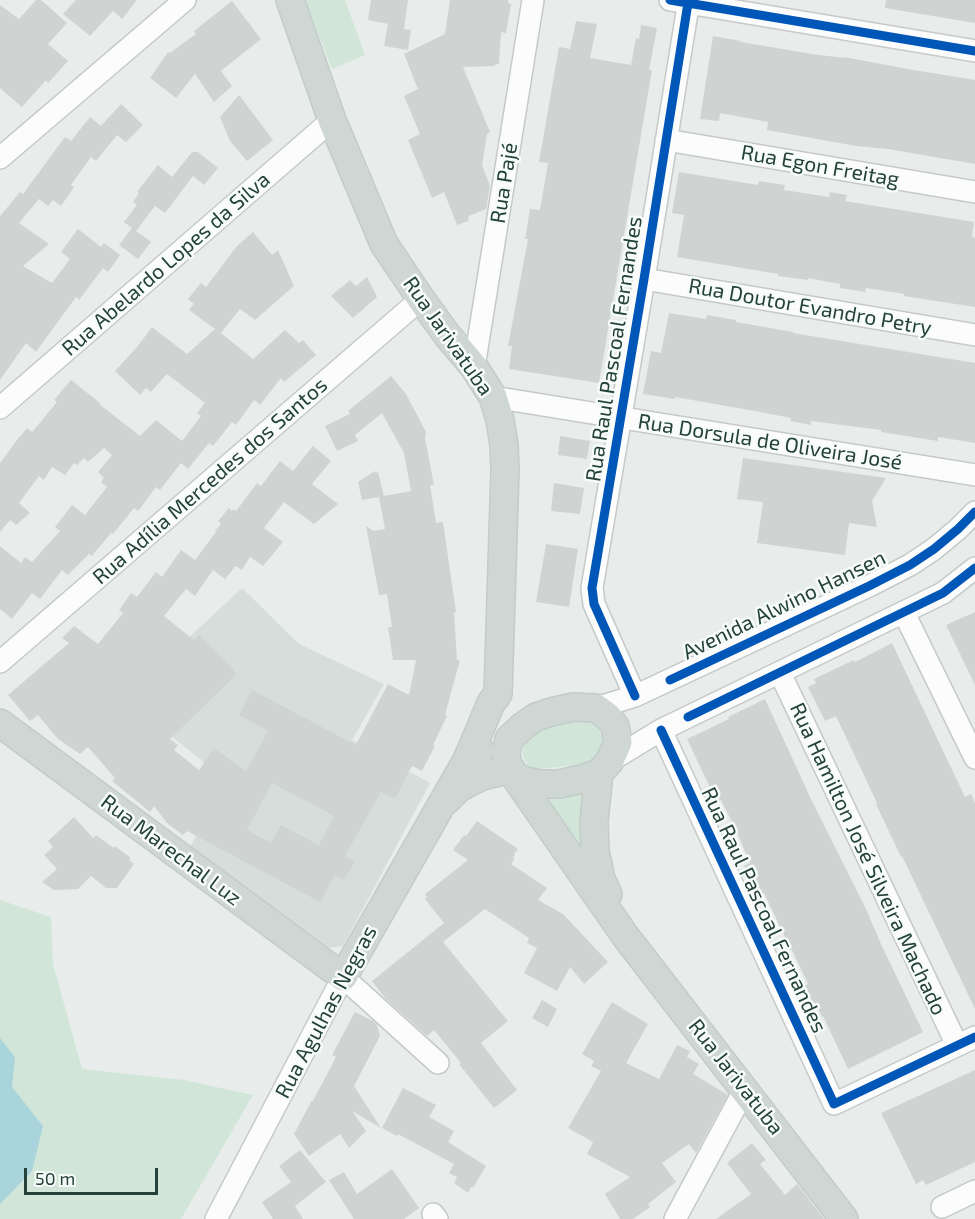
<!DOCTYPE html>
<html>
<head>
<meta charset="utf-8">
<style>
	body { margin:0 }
	#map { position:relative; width:975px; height:1219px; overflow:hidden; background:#e8edeb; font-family:"Exo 2",sans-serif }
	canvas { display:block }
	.scale { position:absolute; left:24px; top:1168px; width:134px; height:27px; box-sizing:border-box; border:3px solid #24423a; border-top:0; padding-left:8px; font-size:18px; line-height:21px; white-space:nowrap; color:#24423a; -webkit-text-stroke:4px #f7fbf9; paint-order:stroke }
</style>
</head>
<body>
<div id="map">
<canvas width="975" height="1219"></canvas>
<div class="scale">50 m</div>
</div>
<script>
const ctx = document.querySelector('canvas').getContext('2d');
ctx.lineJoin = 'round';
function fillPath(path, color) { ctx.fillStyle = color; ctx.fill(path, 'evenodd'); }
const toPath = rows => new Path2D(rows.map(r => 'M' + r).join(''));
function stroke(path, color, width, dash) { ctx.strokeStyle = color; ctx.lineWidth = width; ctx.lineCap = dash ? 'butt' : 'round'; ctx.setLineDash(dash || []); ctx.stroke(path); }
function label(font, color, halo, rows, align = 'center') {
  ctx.font = font + ' "Exo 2",sans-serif'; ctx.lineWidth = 5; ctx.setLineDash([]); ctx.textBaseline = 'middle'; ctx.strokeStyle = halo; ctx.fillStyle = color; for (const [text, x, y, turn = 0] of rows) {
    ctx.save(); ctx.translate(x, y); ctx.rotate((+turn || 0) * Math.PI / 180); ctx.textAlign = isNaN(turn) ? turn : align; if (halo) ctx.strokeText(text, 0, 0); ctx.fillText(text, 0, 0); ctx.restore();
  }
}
const built = toPath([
	[242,588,299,644,384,684,352,740,430,783,343,946,329,948,190,847,227,781,124,698]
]);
const green = toPath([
	[305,0,345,0,365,55,332,69],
	[590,719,596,724,603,737,604,745,598,760,581,765,537,769,530,768,526,763,522,753,523,745,529,739,558,721],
	[587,786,591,866,544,800],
	[0,900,51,917,53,964,82,1069,184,1080,253,1095,181,1219,0,1219]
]);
const water = toPath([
	[0,1038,15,1057,12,1087,43,1126,32,1171,0,1204]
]);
const building = toPath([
	[36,0,41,0,67,23,48,44,68,61,48,83,46,80,22,107,0,88,0,5,19,19],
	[76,0,137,0,122,19,113,11,90,36,63,14],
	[371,0,408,0,404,29,411,30,408,50,384,46,388,24,368,20],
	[450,0,508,0,508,3,511,4,506,33,501,32,499,64,494,65,494,66,463,67,490,132,487,134,482,165,490,186,486,209,469,216,468,221,457,225,444,192,432,198,408,140,420,134,404,96,418,89,404,54,445,34],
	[886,0,975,0,975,23,885,8],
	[232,1,261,39,221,71,232,86,214,102,195,74,176,98,150,78,168,52,170,53,196,34,194,31],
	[576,21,597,24,590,58,631,65,636,38,639,39,641,25,657,28,649,70,652,70,599,383,509,369,512,346,508,346,528,239,525,239,530,209,540,210,548,163,539,162,559,47,570,49],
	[713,36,741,41,741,42,812,54,844,58,844,57,908,69,975,80,975,164,888,149,856,146,767,130,768,122,720,113,719,121,700,119],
	[239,95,273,140,247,161,230,141,220,117],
	[121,104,143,125,126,142,117,135,96,161,91,157,71,185,74,187,61,206,53,200,48,206,39,199,19,223,49,244,23,266,52,283,70,259,61,252,78,229,101,247,104,243,120,255,108,272,103,268,79,300,76,297,36,352,26,343,0,380,0,216,20,192,23,194,65,137,71,141,90,117,101,126],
	[192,152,198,152,218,168,204,185,193,176,165,213,155,206,136,231,124,222,137,205,133,202,139,193,137,192,158,165,172,177],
	[679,172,758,185,759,181,785,185,784,190,829,197,830,192,847,195,845,201,974,222,972,237,975,238,975,307,904,296,904,294,866,288,865,292,840,288,840,284,808,278,808,280,778,276,778,274,677,257,684,215,672,213],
	[132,228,151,242,138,259,119,245],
	[253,232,272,255,278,250,294,286,255,320,240,309,221,333,253,359,285,330,299,343,303,340,316,355,284,382,281,378,260,405,254,400,236,425,232,422,213,446,209,443,188,469,181,463,160,490,156,487,138,511,134,508,113,534,111,533,92,556,89,554,68,575,62,570,40,599,32,593,12,619,0,609,0,546,21,563,25,557,32,562,60,531,55,527,72,505,85,515,107,487,101,482,104,478,98,472,112,455,104,448,88,462,84,458,77,465,74,463,65,475,52,467,44,480,39,476,19,503,30,513,16,525,10,520,0,532,0,463,20,436,21,436,27,428,32,432,57,402,54,400,71,380,100,403,99,404,140,436,156,420,182,441,201,416,197,413,205,403,167,374,151,392,146,388,140,395,115,371,137,347,152,327,187,354,215,329,189,310,194,304,188,299,201,283,206,287,237,246],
	[367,277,377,297,353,318,331,296,350,280,356,286],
	[669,313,706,319,707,315,736,320,736,322,793,332,793,333,975,363,975,443,938,437,938,441,881,432,881,430,811,421,811,425,791,421,791,418,755,411,675,397,675,399,643,394,651,351,661,353],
	[391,376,406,394,426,432,425,438,434,485,430,485,436,523,443,522,456,612,454,613,457,660,460,660,445,715,447,716,433,745,435,746,422,771,412,766,395,799,381,792,345,856,355,861,344,880,335,875,320,902,187,831,183,835,167,823,154,806,150,812,112,781,115,778,88,747,80,754,58,739,38,715,30,721,8,695,69,643,62,638,74,626,98,644,123,613,119,610,131,593,137,597,156,572,162,577,181,550,195,560,216,532,215,531,221,524,218,521,229,508,232,511,233,509,236,511,257,483,261,486,280,461,293,471,313,446,331,461,312,484,338,504,314,524,284,502,264,528,283,542,263,566,250,557,242,570,236,566,225,579,213,570,195,596,186,589,164,616,194,640,199,635,237,674,170,739,178,745,174,750,199,770,214,748,246,771,268,731,239,715,252,690,356,745,388,684,409,695,416,660,393,660,388,627,392,627,387,594,379,595,366,526,373,531,385,529,379,497,362,500,358,482,375,471,376,473,378,472,384,496,411,491,404,453,382,413,355,435,358,441,337,451,325,426,350,414,348,411],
	[272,783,334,816,319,845,281,825,271,843,247,830],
	[560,436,590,441,587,459,558,455],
	[743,458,886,478,872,501,877,527,849,523,845,555,757,543,763,502,737,499],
	[554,483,584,488,580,514,551,511],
	[546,544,578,549,569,607,536,602],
	[975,612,975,685,946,625],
	[892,643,965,797,971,794,975,803,975,1009,902,856,901,857,876,804,877,803,836,716,825,721,808,687,816,683,814,679,854,660,855,662],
	[765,699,811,799,866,909,881,944,923,1032,848,1069,823,1016,822,1017,816,1004,814,1005,804,986,808,984,792,950,791,950,764,893,758,896,744,866,750,863,734,826,721,800,717,802,687,739,729,719,728,717],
	[74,817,93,838,96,835,114,848,115,846,131,858,129,860,134,864,117,888,106,888,91,876,78,889,54,890,42,882,57,869,44,855,53,847,48,841],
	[477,821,518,849,514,854,515,855,513,858,514,860,511,864,547,888,538,900,563,914,608,962,584,984,570,967,557,991,524,973,537,948,527,943,529,938,485,909,443,942,508,1021,481,1043,517,1090,494,1108,459,1064,461,1063,434,1030,427,1036,386,999,372,981,444,923,425,899,427,897,425,894,468,860,453,850,464,835,466,836],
	[542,1000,557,1009,548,1027,532,1018],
	[612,1002,648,1024,626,1063,659,1079,677,1045,690,1051,687,1057,699,1064,693,1074,728,1095,696,1153,689,1144,662,1163,676,1182,648,1204,650,1207,633,1219,620,1219,605,1194,630,1177,587,1154,593,1142,568,1128,601,1071,591,1066,594,1061,582,1054],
	[355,1012,373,1021,377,1025,380,1036,354,1086,381,1128,352,1111,366,1131,349,1148,340,1134,309,1156,294,1134,312,1100,313,1101,336,1057,332,1055],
	[975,1070,975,1162,926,1185,923,1180,916,1184,881,1113],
	[403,1088,436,1105,429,1117,454,1131,448,1142,486,1166,473,1188,471,1187,468,1193,454,1183,457,1177,449,1173,454,1164,398,1134,397,1136,382,1128],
	[752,1143,766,1160,760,1164,785,1195,797,1184,824,1219,716,1219,751,1194,727,1163],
	[300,1150,326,1182,295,1206,303,1219,273,1219,262,1202,291,1182,279,1166],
	[392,1169,419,1208,404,1219,354,1219,329,1180,344,1172,357,1194]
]);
const minor = toPath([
	[670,0,975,51],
	[666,140,975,192],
	[0,158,185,0],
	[644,279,975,335],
	[474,367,533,0],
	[493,397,975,475],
	[0,408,332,120],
	[904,613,975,758],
	[0,662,421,299],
	[780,673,957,1045],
	[635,696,594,604,592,588,644,279,689,0],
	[596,708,635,696,869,586,910,565,934,549,958,529,975,512],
	[661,730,834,1104,975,1037],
	[610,761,661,730,943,593,975,568],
	[942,1207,975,1191],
	[433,1214,437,1219],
	[216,1219,343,977,438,1063],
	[675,1219,745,1089]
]);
const major = toPath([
	[290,0,332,120,384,244,421,299,447,335,474,367,493,397,500,420,504,445,505,470,498,694,491,703,467,760],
	[0,723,343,977,467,760,480,750],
	[599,773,594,821,595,851,601,879,608,894],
	[513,774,523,780,539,784,559,784,582,779,599,773,610,761,618,742,615,726,607,716,596,708,573,707,551,712,536,717,523,726,509,739,506,752,507,762,513,774,626,937,844,1219],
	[447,800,459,788,470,782,483,776,511,769]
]);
const cycleway = toPath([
	[670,0,975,51],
	[670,680,869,586,910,565,934,549,958,529,975,512],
	[635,696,594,604,592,588,644,279,688,3],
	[688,717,943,593,975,568],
	[661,730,834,1104,975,1037]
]);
const streetNames = [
	["Rua Egon Freitag",820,166,10],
	["Rua Pajé",504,183,-81],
	["Rua Abelardo Lopes da Silva",166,264,-41],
	["Rua Doutor Evandro Petry",810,307,10],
	["Rua Jarivatuba",448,336,55],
	["Rua Raul Pascoal Fernandes",614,349,-81],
	["Rua Dorsula de Oliveira José",770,442,9],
	["Rua Adília Mercedes dos Santos",210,481,-41],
	["Avenida Alwino Hansen",784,605,-26],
	["Rua Marechal Luz",171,850,37],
	["Rua Hamilton José Silveira Machado",868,859,65],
	["Rua Raul Pascoal Fernandes",764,910,65],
	["Rua Agulhas Negras",326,1012,-62],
	["Rua Jarivatuba",736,1077,52]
];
fillPath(built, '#d6dedb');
fillPath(green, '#d1e6d8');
fillPath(water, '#a9d4db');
fillPath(building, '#cfd4d2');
stroke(minor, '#c5cac8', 24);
stroke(major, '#c3ccc9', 30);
stroke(minor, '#fcfcfc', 21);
stroke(major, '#cfd7d5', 27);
stroke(cycleway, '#0057b8', 9);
label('21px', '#24423a', '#f7fbf9', streetNames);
</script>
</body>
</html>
